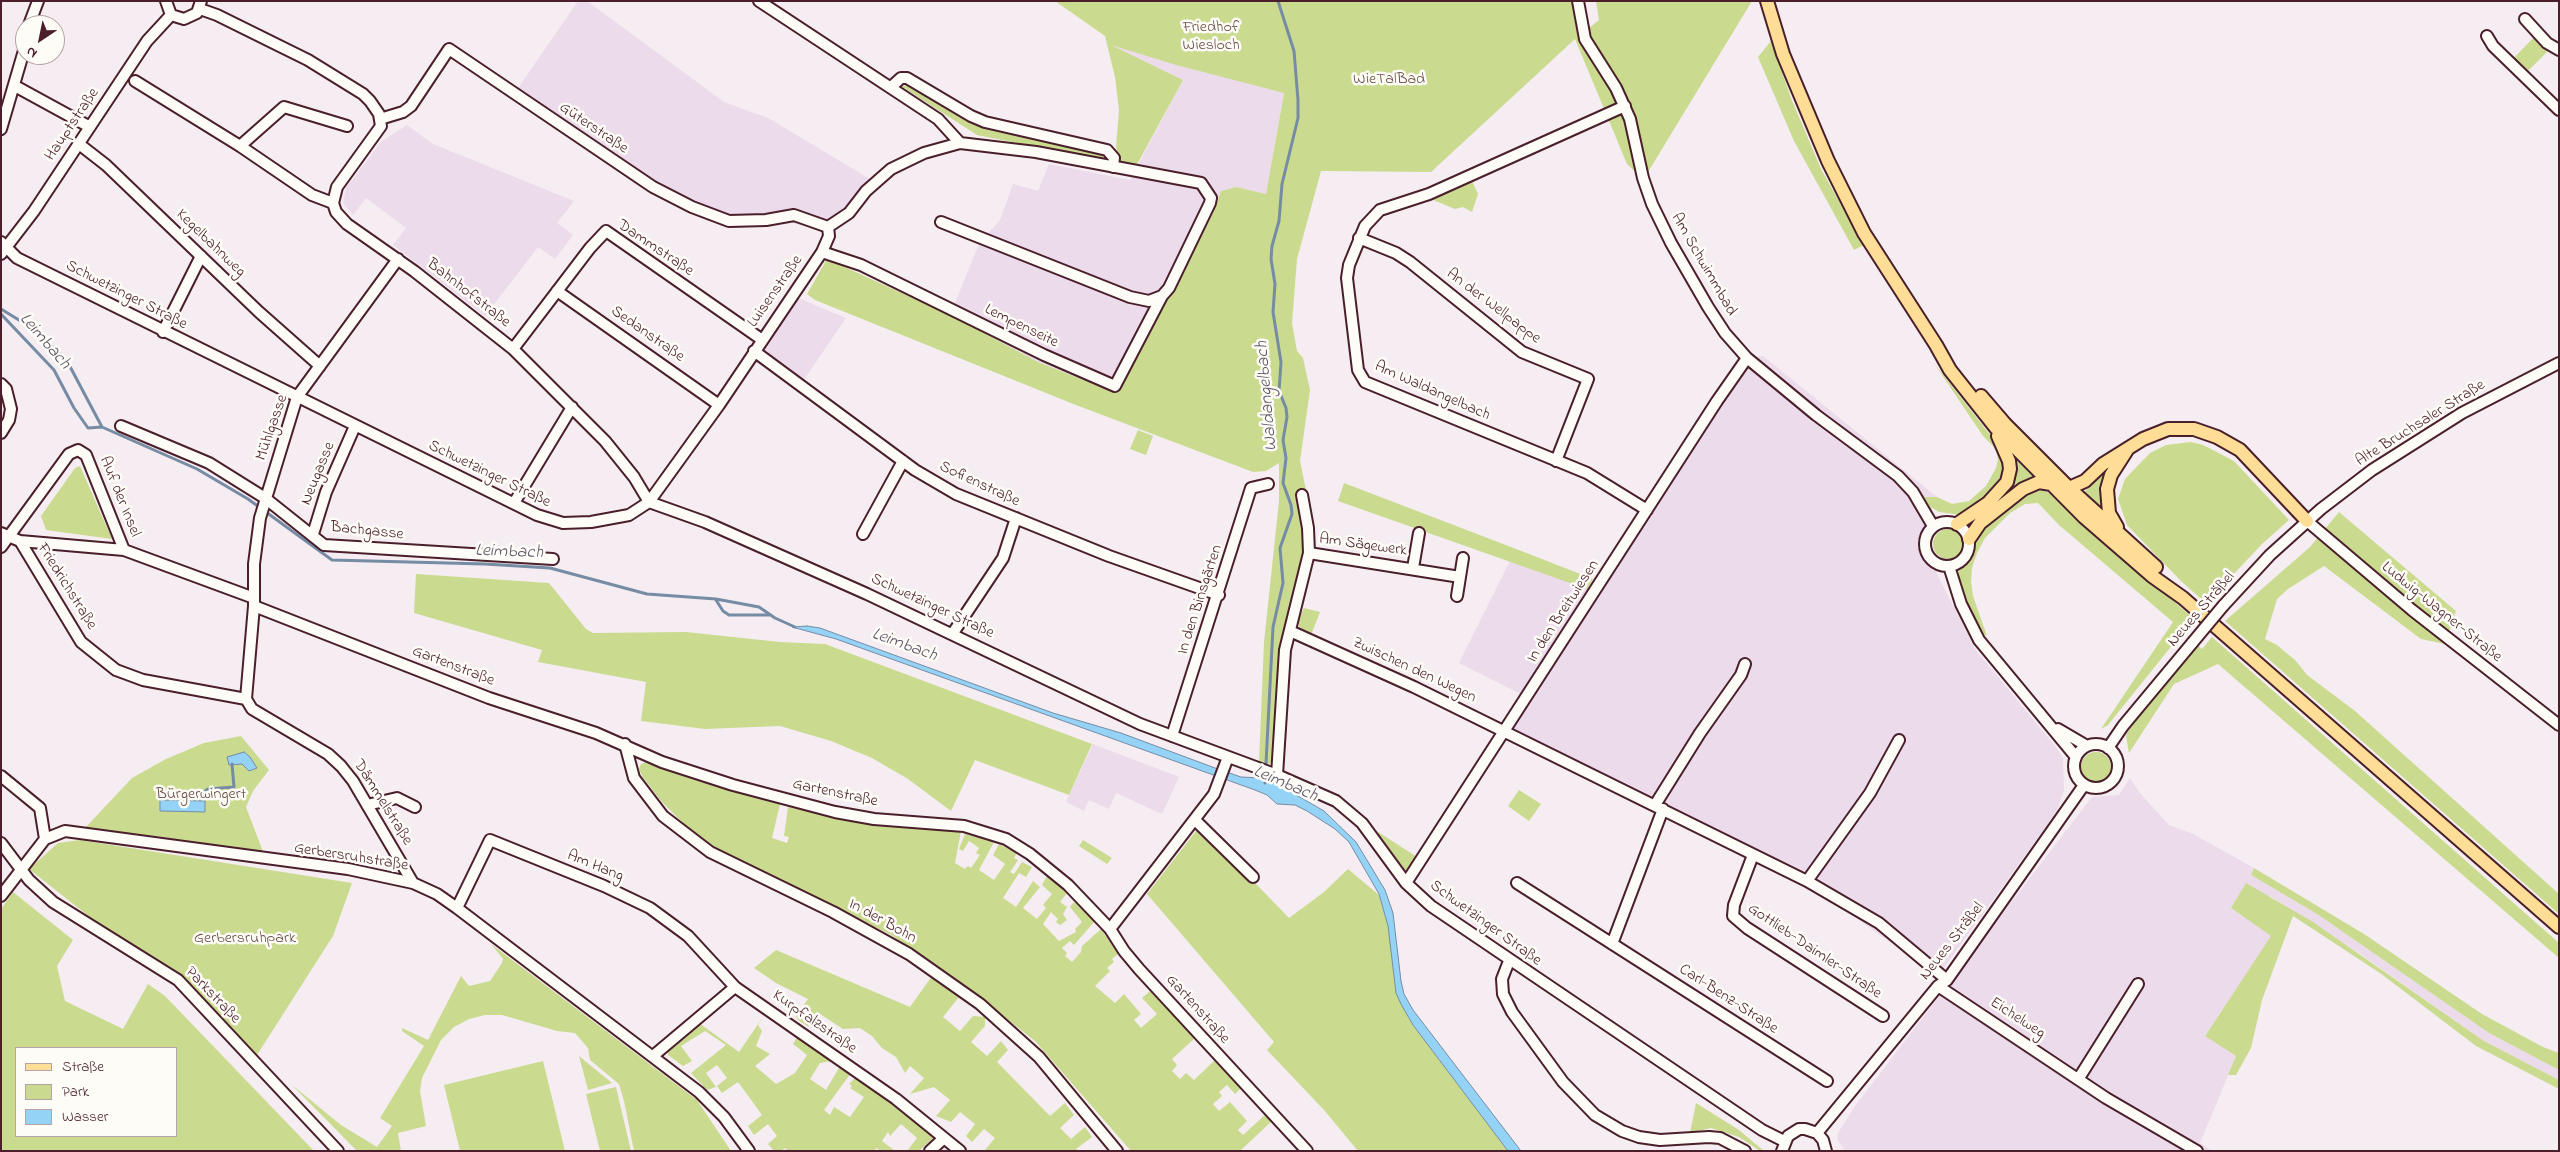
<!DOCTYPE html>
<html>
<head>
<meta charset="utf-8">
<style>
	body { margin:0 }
	#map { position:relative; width:2560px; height:1152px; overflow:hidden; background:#f5edf1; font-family:"Indie Flower",sans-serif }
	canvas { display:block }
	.frame { position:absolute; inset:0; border:2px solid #4a1f2b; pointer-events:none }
	.legend { position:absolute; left:15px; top:1047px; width:162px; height:90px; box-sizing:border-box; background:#fdfcf7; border:1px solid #b5a4a5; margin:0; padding:6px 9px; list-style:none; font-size:15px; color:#4a1f2b }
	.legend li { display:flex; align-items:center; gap:10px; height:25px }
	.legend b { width:25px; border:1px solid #b5a4a5 }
	.north { position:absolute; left:15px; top:15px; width:50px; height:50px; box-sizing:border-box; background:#fdfcf7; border:1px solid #b5a4a5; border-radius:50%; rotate:214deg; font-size:14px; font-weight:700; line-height:20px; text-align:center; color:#4a1f2b }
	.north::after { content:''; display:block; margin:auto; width:18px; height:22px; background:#4a1f2b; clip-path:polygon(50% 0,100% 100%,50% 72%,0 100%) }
</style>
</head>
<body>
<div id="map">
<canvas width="2560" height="1152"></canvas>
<div class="frame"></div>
<ul class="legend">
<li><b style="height:6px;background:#fede96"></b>Straße</li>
<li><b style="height:14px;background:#cadb8f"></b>Park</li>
<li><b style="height:14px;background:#94d3f5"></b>Wasser</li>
</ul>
<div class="north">N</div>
</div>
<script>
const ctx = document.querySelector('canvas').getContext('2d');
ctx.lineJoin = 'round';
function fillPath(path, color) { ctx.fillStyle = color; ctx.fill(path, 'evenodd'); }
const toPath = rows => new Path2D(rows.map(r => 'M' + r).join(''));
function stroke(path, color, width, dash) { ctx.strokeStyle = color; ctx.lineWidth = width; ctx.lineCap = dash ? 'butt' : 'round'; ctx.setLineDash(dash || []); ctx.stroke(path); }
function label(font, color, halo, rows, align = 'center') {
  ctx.font = font + ' "Indie Flower",sans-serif'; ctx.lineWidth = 5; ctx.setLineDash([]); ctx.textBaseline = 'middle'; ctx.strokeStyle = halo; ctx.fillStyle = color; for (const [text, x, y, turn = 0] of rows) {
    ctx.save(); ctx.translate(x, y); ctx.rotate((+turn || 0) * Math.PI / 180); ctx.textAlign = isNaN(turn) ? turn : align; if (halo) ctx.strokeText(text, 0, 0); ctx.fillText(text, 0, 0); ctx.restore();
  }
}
const built = toPath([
	[578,1,587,1,724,102,768,118,873,181,825,231,792,223,737,228,708,221,635,184,512,97],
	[1106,43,1176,65,1284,92,1266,194,1236,187,1221,191,1213,213,1114,392,1038,362,950,315,979,244,1000,220,1013,184,1038,191,1049,164,1130,180,1183,80],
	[407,125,433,144,574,201,557,223,573,235,555,259,538,247,485,316,393,245,406,228,366,198,353,215,343,203,346,188,381,142],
	[798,298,846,318,803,381,764,352],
	[1763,356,1937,497,1919,540,1921,553,1927,564,1935,570,1975,649,2055,746,2063,758,2064,790,2057,811,1938,976,1775,861,1506,736,1523,695,1459,663,1510,561,1596,590,1747,358],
	[1093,744,1179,777,1162,814,1116,793,1109,809,1089,800,1084,811,1066,802],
	[2130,778,2139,792,2169,825,2193,834,2254,868,2251,875,2317,914,2489,1033,2559,1070,2559,1080,2484,1041,2359,953,2270,896,2231,908,2272,936,2205,1035,2236,1056,2200,1143,2212,1151,1845,1151,1837,1139,1838,1133,1855,1106,2092,797,2119,795]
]);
const green = toPath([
	[1055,1,1584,1,1589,28,1599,20,1596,1,1752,1,1648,172,1640,176,1627,164,1575,39,1431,172,1321,171,1297,259,1292,323,1297,351,1303,358,1310,390,1300,461,1306,490,1309,553,1290,631,1281,638,1275,728,1271,762,1268,765,1259,762,1264,642,1279,501,1279,463,1266,471,1253,472,1076,405,815,300,807,294,827,259,950,315,1038,362,1114,392,1213,213,1221,191,1236,187,1266,194,1284,93,1176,65,1111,45,1183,80,1134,170,1122,168,1116,147,1119,110,1115,77,1105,36],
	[2534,37,2548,51,2526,73,2512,60],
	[1771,41,1791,98,1821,169,1864,245,1854,250,1794,141,1758,57],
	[910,85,964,120,1023,137,1100,153,1105,156,1102,160,977,135,901,86],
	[1472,181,1478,194,1472,212,1463,207,1455,209,1431,199],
	[1934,363,1998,445,2003,457,2005,470,1992,493,1961,515,1939,512,1929,506,1924,497,1937,497,1952,504,1969,501,1986,486,1996,468,1998,459,1995,448,1983,436],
	[1138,430,1153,436,1146,455,1130,449],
	[2191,442,2203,445,2234,461,2289,520,2262,544,2216,593,2208,605,2183,583,2127,525,2118,499,2125,479,2150,453,2166,445],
	[2012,453,2035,475,2015,488,1971,527,1966,520,1999,497],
	[80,466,112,539,46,530,41,516,75,468],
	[2109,468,2102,490,2103,511,2081,495],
	[1344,483,1524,552,1593,579,1587,589,1338,501],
	[2032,489,2045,491,2055,496,2195,620,2185,632,2176,625,2182,633,2108,725,2101,729,2173,622,2059,525,2038,503,2025,504,2010,513,1985,538,1977,553,1972,568,1971,582,1973,596,1987,636,1984,634,1965,599,1958,577,1960,565,1969,557,1975,534],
	[2339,512,2456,611,2445,644,2421,639,2324,566,2288,589,2277,599,2265,639,2277,645,2296,661,2307,675,2355,711,2559,894,2559,914,2225,621,2310,547],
	'1933 544a15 15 0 1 1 30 0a15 15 0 1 1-30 0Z',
	[416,574,549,583,586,629,593,633,686,632,780,642,825,644,1092,744,1069,795,975,760,951,811,908,779,872,758,831,741,780,726,705,729,641,721,646,682,538,662,542,650,414,613],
	[1304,608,1320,612,1311,635,1299,627,1298,621],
	[2212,637,2559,943,2559,958,2218,664,2174,684,2129,753,2126,736,2132,723,2197,645,2202,649],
	[241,736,269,770,253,791,246,807,264,854,162,837,85,828,132,778,166,759,204,743],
	'2081 767a15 15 0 1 1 30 0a15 15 0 1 1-30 0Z',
	[649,761,710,783,780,804,772,838,787,843,789,837,784,836,788,807,875,825,961,831,955,863,965,869,968,866,971,868,980,855,976,853,979,848,969,841,963,851,959,849,965,834,994,842,979,870,994,880,1005,864,993,855,999,844,1017,853,1014,858,1018,860,1010,872,1014,874,1022,862,1032,867,1026,877,1019,873,1003,898,1016,907,1033,881,1040,887,1023,908,1037,919,1046,908,1043,905,1052,894,1042,885,1047,876,1067,893,1060,902,1067,907,1063,914,1067,920,1060,925,1056,922,1058,919,1051,912,1043,924,1059,941,1076,932,1075,929,1082,922,1070,907,1074,902,1095,921,1074,945,1070,941,1062,948,1067,953,1065,956,1072,962,1081,952,1082,946,1101,929,1118,954,1112,959,1114,962,1107,968,1110,971,1095,986,1115,1003,1124,994,1141,1014,1134,1020,1141,1028,1157,1014,1142,998,1150,991,1195,1038,1172,1059,1177,1065,1172,1071,1180,1079,1186,1073,1194,1080,1215,1060,1241,1088,1235,1094,1227,1085,1219,1092,1222,1096,1213,1104,1219,1111,1230,1102,1247,1121,1238,1130,1243,1135,1266,1114,1272,1121,1240,1151,1131,1151,1035,1041,962,984,891,935,798,888,720,852,684,824,661,801,642,776,639,769,641,764],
	[1519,790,1541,804,1529,821,1508,806],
	[1200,826,1289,918,1324,892,1348,869,1379,895,1388,926,1396,993,1401,1004,1413,1025,1508,1151,1358,1151,1324,1110,1267,1050,1274,1042,1147,894],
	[1375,830,1417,857,1407,872],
	[80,840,352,883,333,936,257,1055,181,976,96,922,29,869,58,843],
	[1083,840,1112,858,1107,864,1079,846],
	[2254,868,2364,934,2482,1014,2543,1047,2559,1053,2559,1070,2489,1033,2317,914,2251,875],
	[2246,883,2313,922,2484,1041,2559,1080,2559,1089,2476,1046,2380,973,2293,916,2262,1000,2251,1048,2236,1075,2228,1075,2236,1056,2205,1036,2271,936,2231,908],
	[13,892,73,940,57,966,65,1001,123,1029,148,984,165,996,314,1151,1,1151,1,909],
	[16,1048,176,1048,176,1136,16,1136],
	[491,944,697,1100,731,1151,634,1151,624,1101,619,1084,590,1060,588,1048,575,1033,557,1031,502,1015,485,1015,469,1019,454,1027,441,1040,422,1078,420,1091,426,1126,398,1133,401,1151,357,1151,292,1085,341,1125,377,1147,392,1126,380,1118,424,1046,402,1031,402,1028,428,1040,461,976,469,986,490,981,502,963,503,959],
	[776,950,910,1007,932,976,959,997,943,1017,960,1031,973,1016,985,1017,985,1026,971,1042,987,1056,1001,1041,1008,1050,997,1062,1050,1116,1065,1103,1074,1115,1060,1128,1071,1139,1085,1127,1092,1137,1076,1149,1078,1151,984,1151,995,1138,984,1129,972,1142,966,1136,975,1124,960,1112,951,1122,936,1116,950,1100,934,1087,910,1094,924,1078,910,1066,905,1073,896,1057,882,1048,872,1036,860,1028,843,1029,817,1012,808,1024,809,1027,798,1020,796,1016,808,999,776,983,754,968],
	[765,1014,758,1025,762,1031,756,1046,770,1054,755,1066,776,1084,795,1073,807,1055,793,1044,797,1037,832,1061,820,1063,810,1079,826,1090,840,1066,851,1073,824,1110,830,1115,834,1107,850,1117,864,1097,850,1088,852,1086,849,1084,856,1077,904,1110,935,1136,919,1151,907,1151,917,1138,901,1124,890,1136,888,1132,882,1141,895,1151,879,1151,877,1148,873,1151,788,1151,785,1148,781,1151,774,1151,768,1144,777,1136,768,1124,754,1135,748,1126,762,1115,738,1082,722,1093,717,1086,727,1078,717,1065,706,1073,716,1087,707,1090,691,1073,726,1045,705,1031,681,1046,692,1061,683,1066,668,1055,668,1050,699,1023,739,1052],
	[579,1056,612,1083,588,1090],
	[543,1061,565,1151,460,1151,444,1085],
	[616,1087,631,1151,600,1151,586,1094],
	[1696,1103,1739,1130,1764,1151,1760,1151,1739,1137,1711,1128,1690,1133]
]);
const water = toPath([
	[807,626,820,628,1053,713,1121,733,1215,768,1241,777,1261,778,1286,789,1324,811,1356,842,1385,890,1393,913,1401,981,1404,994,1413,1010,1521,1151,1508,1151,1413,1025,1401,1004,1396,993,1388,926,1379,894,1349,842,1335,829,1307,811,1295,805,1277,804,1267,795,1255,790,836,639,792,627,807,626],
	[244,752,250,757,257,768,249,771,242,764,229,765,227,757,244,752],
	[160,800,205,801,205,812,160,811,160,800]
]);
const stream = toPath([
	[1,309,32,328,66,359,102,427,197,469,248,499,332,560,485,564,550,568,647,594,716,599,759,607,775,618,795,627],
	[1,314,54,370,74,408,88,428,102,427],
	[716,600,723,611,729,615,769,615],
	[1265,783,1273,627,1283,583,1280,548,1292,514,1291,505,1283,483,1286,458,1283,440,1287,417,1286,408,1279,391,1281,362,1273,312,1275,284,1271,259,1272,246,1279,221,1282,184,1298,118,1298,100,1294,51,1278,1],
	[202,797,203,793,208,789,234,787,232,764]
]);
const minor = toPath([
	[166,1,171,15,184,19,197,13,201,1],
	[759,1,938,119,960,143,1036,152,1201,183,1211,198,1210,203,1169,288,1162,296,1149,301,1130,297,941,222],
	[1578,1,1585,39,1616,88,1630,119,1643,178,1652,204,1671,243,1708,307,1725,333,1747,358,1816,415,1898,476,1913,492,1933,526],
	[200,9,217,15,308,60,363,94,370,101,379,114,381,126,337,187,333,203,336,212,347,224,414,271,513,349,605,441,634,477,649,502],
	[2525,19,2547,43,2559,50],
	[29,25,38,1],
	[2487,36,2493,46,2559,110],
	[135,81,240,146,312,195,333,203],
	[15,86,90,127],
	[891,87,901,78,907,78,971,116,985,122,1107,150,1114,158,1113,167],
	[1625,106,1429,194,1380,210,1365,226,1349,265,1347,278,1358,370,1365,382,1587,473,1647,510],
	[380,119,403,112,411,106,449,49,653,187,692,207,729,221,766,220,794,215,828,227],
	[1,129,25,47],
	[79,144,106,165,259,312,320,366],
	[240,146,284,107,347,126],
	[1359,238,1396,253,1410,262,1522,352,1588,379,1556,461],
	[1,242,17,258,537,515,563,523,591,522,629,515,649,502,719,405,822,252,829,236,828,227,849,213,866,191,891,169,924,153,960,143],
	[822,252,861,265,1044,355,1115,386,1162,296],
	[1,254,34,211,147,41,171,15],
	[398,259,297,397,260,518,254,564,254,606,246,699,252,709,328,754,341,766,353,781,413,883],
	[557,291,719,405],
	[163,332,201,256],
	[513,349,590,248,606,231,761,339],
	[754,351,915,470,956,494,1109,556,1219,595],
	[1,384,6,389,11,409,9,420,1,433],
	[121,426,209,463,265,498,324,545,553,559],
	[649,502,705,522,867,594,1140,724,1277,775,1336,801,1362,823,1406,883,1431,906,1762,1130,1784,1141],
	[514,503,572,407],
	[2307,521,2412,610,2559,725],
	'1925 544a22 22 0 1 1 44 0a22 22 0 1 1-44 0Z',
	[1,533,20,541,124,550,254,598],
	[313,534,326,492,355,426],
	[863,534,903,461],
	[20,541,81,642,116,670,143,680,246,699],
	[1,547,69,454,78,450,86,455,124,550],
	[1309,553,1460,577,1457,596],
	[1949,566,1961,604,1979,640,2076,757],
	[1413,568,1419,533],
	[1460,577,1463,558],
	[254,606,489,698,596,733,662,762,733,785,835,812,874,819,964,826,1006,839,1030,854,1068,885,1110,929,1124,951,1139,969,1307,1151],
	[2223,606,2270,555,2321,509,2372,470,2462,413,2559,363],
	[1290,631,1414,687,1807,881,1879,923,1947,980],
	[953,633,1003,558,1016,518],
	[2058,729,2087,746],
	[1172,736,1251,488,1268,484],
	'2074 766a22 22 0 1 1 44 0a22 22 0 1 1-44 0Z',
	[625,744,634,778,663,816,710,852,833,912,909,954,980,1004,1039,1057,1117,1151],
	[2108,748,2123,726,2193,642],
	[1277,775,1285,650,1309,553,1308,528,1302,495],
	[1,776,40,808,45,839],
	[367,805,397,798,415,807],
	[1655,805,1700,733,1741,675,1745,664],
	[1195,820,1253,877],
	[1,843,29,880,53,902,178,980,338,1151],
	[1753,855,1734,905,1733,916,1747,928,1883,1016],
	[1807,881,1870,793,1899,740],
	[1406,883,1717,401,1747,358],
	[1517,883,1827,1081],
	[1,896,45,839,65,831,348,869,413,883,437,894,457,908,699,1092,724,1117,749,1151],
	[457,908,490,840,604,886,650,908,688,936,735,987],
	[1110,929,1214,794,1228,757],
	[1612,944,1663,809],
	[1509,961,1502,979,1503,994,1512,1012,1563,1082,1595,1115,1622,1131,1639,1137,1660,1140,1709,1137,1720,1138,1745,1151],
	[1938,986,2106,1098,2197,1151],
	[653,1056,735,987,896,1099,960,1151],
	[2079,1078,2138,984],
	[1817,1133,1938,986,1947,980,2084,785],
	[930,1151,944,1138],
	[1782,1151,1788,1136,1799,1129,1805,1129,1817,1133,1823,1140,1826,1151]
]);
const major = toPath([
	[1767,1,1783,54,1828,161,1864,233,1936,345,1950,370,1996,428,2084,517,2152,576,2183,598,2559,927],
	[1981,396,2005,424,2069,488,2156,567],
	[2069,488,2085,481,2103,464,2143,439,2168,429,2194,429,2217,437,2240,450,2307,521],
	[1957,524,1988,503,2007,482,2010,469,2009,461,1998,436],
	[2117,527,2109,513,2107,489,2111,475,2127,450],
	[1969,539,1980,523,2023,489,2039,482,2051,484]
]);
const minorBridge = toPath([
	[2193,642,2223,606]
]);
const parkNames = [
	["Friedhof",1211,28],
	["Wiesloch",1211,46],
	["WieTalBad",1389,80],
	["Bürgerwingert",201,795],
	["Gerbersruhpark",245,939]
];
const streetNames = [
	["Hauptstraße",73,125,-56],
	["Güterstraße",593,129,34],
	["Kegelbahnweg",210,244,44],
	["Dammstraße",655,249,34],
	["Am Schwimmbad",1703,265,60],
	["Luisenstraße",776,292,-55],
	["Bahnhofstraße",468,294,38],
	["Schwetzinger Straße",126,296,27],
	["An der Wellpappe",1493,307,37],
	["Lempenseite",1021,327,26],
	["Sedanstraße",647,335,35],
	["Am Waldangelbach",1432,392,24],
	["Alte Bruchsaler Straße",2421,424,-32],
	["Mühlgasse",273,428,-71],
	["Neugasse",319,474,-68],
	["Schwetzinger Straße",489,475,26],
	["Sofienstraße",979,485,25],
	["Auf der Insel",119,497,68],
	["Bachgasse",367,532,6],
	["Am Sägewerk",1363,546,8],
	["Friedrichstraße",66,587,58],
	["In den Binsgärten",1201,600,-72],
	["Schwetzinger Straße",932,607,25],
	["Neues Sträßel",2202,610,-49],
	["In den Breitwiesen",1564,612,-57],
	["Ludwig-Wagner-Straße",2441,613,39],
	["Gartenstraße",453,667,21],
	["Zwischen den Wegen",1414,671,25],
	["Gartenstraße",835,794,12],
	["Dämmelstraße",382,803,58],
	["Gerbersruhstraße",351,858,9],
	["Am Hang",595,867,22],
	["In der Bohn",882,922,29],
	["Schwetzinger Straße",1485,924,36],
	["Neues Sträßel",1953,942,-52],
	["Gottlieb-Daimler-Straße",1814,952,34],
	["Parkstraße",212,996,46],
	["Carl-Benz-Straße",1728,1000,33],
	["Gartenstraße",1197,1010,48],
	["Eichelweg",2017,1019,33],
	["Kurpfalzstraße",814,1023,35]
];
const waterNames = [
	["Leimbach",44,342,49],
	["Waldangelbach",1268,396,-95],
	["Leimbach",509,553,2],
	["Leimbach",904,646,20],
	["Leimbach",1285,785,23]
];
fillPath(built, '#ecdbea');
fillPath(green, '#cadb8f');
fillPath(water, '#94d3f5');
stroke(water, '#768ba4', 1);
stroke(stream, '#768ba4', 3);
stroke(minor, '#4a1f2b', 14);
stroke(major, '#4a1f2b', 16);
stroke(minor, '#fdfcf7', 10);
stroke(major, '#fede96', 12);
stroke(minorBridge, '#4a1f2b', 14, []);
stroke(minorBridge, '#fdfcf7', 10);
label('16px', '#6a4e44', '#fdfcf7', parkNames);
label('16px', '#4a1f2b', '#fdfcf7', streetNames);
label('italic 18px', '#605568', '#fdfcf7', waterNames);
</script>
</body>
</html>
